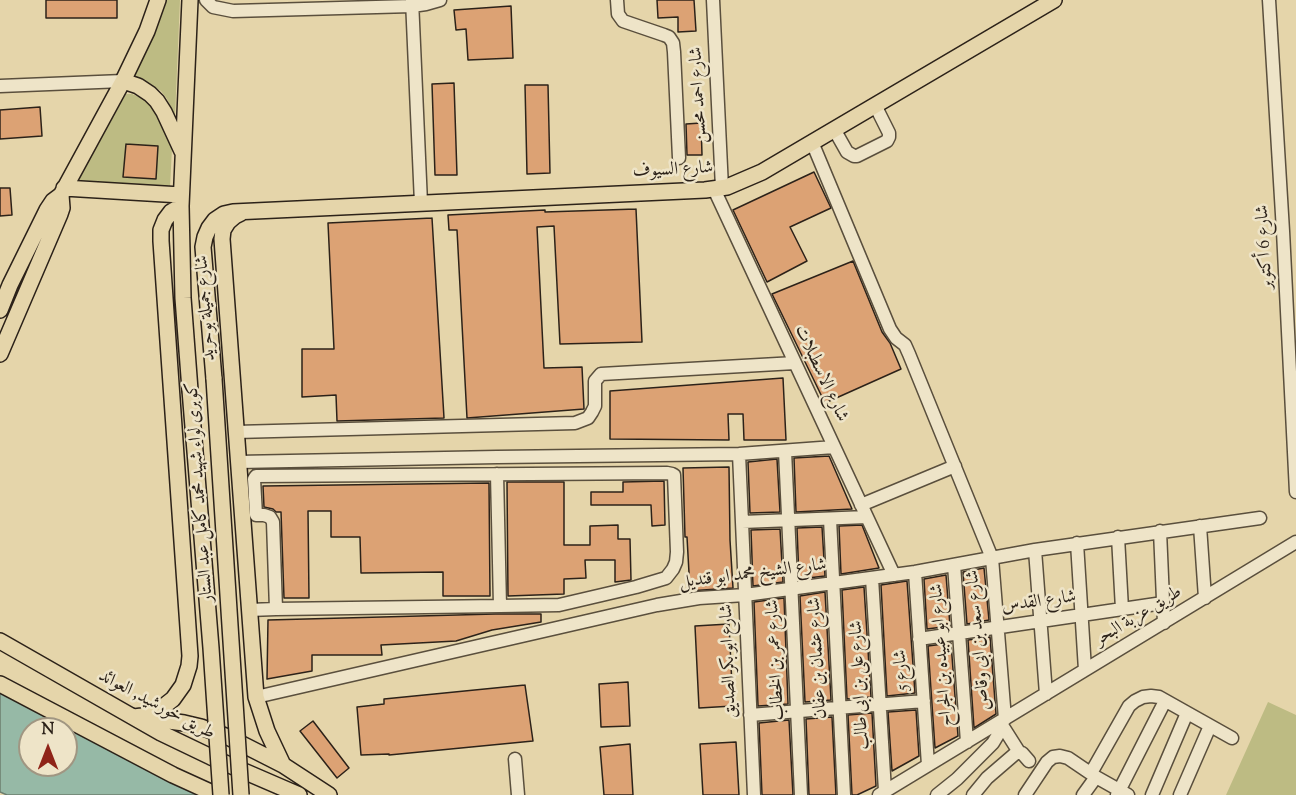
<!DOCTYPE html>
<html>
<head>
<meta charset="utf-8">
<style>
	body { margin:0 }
	#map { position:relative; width:1296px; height:795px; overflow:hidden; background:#e5d5aa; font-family:"Sorts Mill Goudy",serif }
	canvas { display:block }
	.north { position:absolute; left:18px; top:717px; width:60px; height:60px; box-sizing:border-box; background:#eee4c8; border:2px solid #a09682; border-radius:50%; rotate:0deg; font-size:16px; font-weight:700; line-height:24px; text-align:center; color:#2c2219 }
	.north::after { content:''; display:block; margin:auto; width:21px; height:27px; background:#8f2418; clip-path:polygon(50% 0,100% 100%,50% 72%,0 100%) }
</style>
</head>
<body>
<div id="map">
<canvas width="1296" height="795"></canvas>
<div class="north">N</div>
</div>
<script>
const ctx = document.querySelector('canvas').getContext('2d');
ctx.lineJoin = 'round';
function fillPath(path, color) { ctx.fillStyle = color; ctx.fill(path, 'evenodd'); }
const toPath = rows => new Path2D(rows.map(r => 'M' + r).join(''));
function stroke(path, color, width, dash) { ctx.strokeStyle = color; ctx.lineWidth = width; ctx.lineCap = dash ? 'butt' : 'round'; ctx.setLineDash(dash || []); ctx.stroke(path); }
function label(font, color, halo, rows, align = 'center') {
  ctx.font = font + ' "Sorts Mill Goudy",Amiri,serif'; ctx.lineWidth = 5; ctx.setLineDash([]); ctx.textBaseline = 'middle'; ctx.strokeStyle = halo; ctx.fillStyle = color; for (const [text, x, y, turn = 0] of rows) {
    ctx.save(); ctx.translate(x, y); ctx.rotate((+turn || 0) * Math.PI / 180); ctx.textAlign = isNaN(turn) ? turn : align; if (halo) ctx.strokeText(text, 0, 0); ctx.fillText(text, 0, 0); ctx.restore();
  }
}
const green = toPath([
	[166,0,180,0,175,117,167,99,161,91,140,79,130,78,159,20],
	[126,94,132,94,146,100,155,112,164,126,172,148,170,188,78,181],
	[1268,702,1296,715,1296,795,1226,795]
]);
const water = toPath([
	[0,691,202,795,7,795,0,792,0,691],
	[30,729,66,729,66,765,30,765,30,729]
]);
const building = toPath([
	[46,0,117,0,117,18,46,18,46,0],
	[657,0,694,0,696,31,678,32,678,17,658,18,657,0],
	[511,6,513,58,468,60,466,29,456,30,454,10,511,6],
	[454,83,457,175,435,175,432,84,454,83],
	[525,85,548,85,550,173,527,174,525,85],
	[40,107,42,136,0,139,0,110,40,107],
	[701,123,702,155,687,155,686,124,701,123],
	[126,144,158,146,156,179,123,177,126,144],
	[814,172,831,208,790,227,807,261,767,282,733,210,814,172],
	[0,188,10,188,12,215,0,216,0,188],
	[636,209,642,342,560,344,554,226,537,227,544,368,582,367,584,409,467,418,457,230,449,230,448,215,545,210,545,212,636,209],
	[432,218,444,418,337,421,336,395,302,397,302,349,334,349,328,223,432,218],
	[853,261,882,332,890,343,901,369,825,403,772,294,853,261],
	[783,378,786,440,744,440,743,414,728,414,729,440,610,439,610,391,783,378],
	[829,456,852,509,796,512,794,458,829,456],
	[777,459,780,512,750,513,748,462,777,459],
	[729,467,730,540,733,588,688,591,687,580,689,573,687,537,685,537,683,468,729,467],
	[664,481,665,525,652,526,651,505,591,505,591,492,623,492,623,482,664,481],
	[507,482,564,482,564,545,590,545,590,526,618,525,618,539,630,539,631,580,615,582,615,560,585,560,586,578,564,579,564,594,508,596,507,482],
	[489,483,490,596,443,596,443,572,361,573,360,537,331,537,331,511,308,511,309,598,284,598,281,512,276,512,273,509,264,507,263,486,489,483],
	[862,525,879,568,841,574,839,526,862,525],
	[822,527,825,576,799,579,797,528,822,527],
	[780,529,783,582,753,586,751,530,780,529],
	[984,568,989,620,967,624,963,572,984,568],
	[946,575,950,626,927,629,924,579,946,575],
	[907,581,915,693,887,696,881,585,907,581],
	[864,587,871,697,847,699,842,590,864,587],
	[825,592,831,700,805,702,800,596,825,592],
	[784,598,788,704,758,706,754,602,784,598],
	[495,614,541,614,541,622,492,630,456,641,381,645,382,655,312,655,312,671,267,679,268,620,495,614],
	[729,624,733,706,699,708,695,626,729,624],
	[990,637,996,714,974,728,968,640,990,637],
	[951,643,958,736,935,748,928,646,951,643],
	[628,682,630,726,601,727,599,684,628,682],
	[525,685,533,741,389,755,389,754,361,755,357,707,384,704,384,699,525,685],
	[916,710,919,756,892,771,888,712,916,710],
	[872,713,876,786,857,795,852,795,848,715,872,713],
	[832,717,836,795,809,795,806,719,832,717],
	[789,720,793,795,762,795,759,723,789,720],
	[313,721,349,768,337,778,300,731,313,721],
	[736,742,739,795,703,795,700,744,736,742],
	[630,744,633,795,604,795,600,747,630,744]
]);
const minor = toPath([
	[206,0,213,7,233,11,412,6,426,4,440,0],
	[412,0,421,203],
	[617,0,618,14,623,21,664,35,669,37,673,43,674,52,679,158],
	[713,0,722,188],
	[1269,0,1283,231,1296,492],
	[0,86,123,81],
	[834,129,847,152,854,156,857,156,887,141,889,137,889,133,875,105],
	[812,142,890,329,896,338,905,345,909,354,992,558,1005,719],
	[714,189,894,575],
	[236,432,575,423,588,418,592,412,595,406,595,381,601,374,795,363],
	[785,451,801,795],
	[739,454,754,795],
	[238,462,497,457,739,454,834,447],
	[497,474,500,606],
	[861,505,955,466],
	[830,519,844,795],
	[742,522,867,517],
	[1200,526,1205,598],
	[1160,531,1164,623],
	[1118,537,1122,609],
	[1077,543,1085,670],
	[1035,550,1046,694],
	[954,565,967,742],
	[915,572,928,765],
	[872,578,885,791],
	[249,610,276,609,500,606,559,605,636,587,666,578,673,569,676,562,677,552,674,475,672,474,667,473,256,476,254,479,256,515,264,515,270,517,273,522,276,609],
	[919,639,1163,603],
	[256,697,657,605,699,598,745,595,915,572,1035,550,1260,518],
	[750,715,924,701],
	[1000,722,1019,752],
	[515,759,518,795],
	[1091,773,1129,706,1135,701,1143,697,1151,696,1159,697,1232,738],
	[879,795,1296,542],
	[937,795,957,779,993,743,999,733,1000,722],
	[973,795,987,778,1016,753,1022,753,1029,761],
	[1025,795,1047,762,1053,757,1060,756,1068,758,1096,777,1128,795],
	[1083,795,1096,777],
	[1117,795,1165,701],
	[1152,795,1187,713],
	[1180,795,1210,726]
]);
const major = toPath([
	[190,0,181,206,183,298,190,390],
	[123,81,138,86,150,94,157,101,164,112,182,151],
	[64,188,181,195],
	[241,213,235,216,228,222,223,230,222,239,256,697,267,731,283,765],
	[0,310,10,285,47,210,53,201,61,195,123,81,147,31,158,0],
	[0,354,60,214,62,208,61,195],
	[214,379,203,247,205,237,209,228,215,220,224,214,233,212,705,190,727,187,762,172,1054,0],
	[0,641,161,733,211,757,299,795],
	[0,684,173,775,217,795],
	[134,717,142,716,159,710,173,699,183,685,189,666,190,656,161,241,161,230,165,220,171,212,181,206],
	[146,718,184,723,201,727,228,737,283,765,329,795]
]);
const majorBridge = toPath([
	[214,379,241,795],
	[190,390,211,648,221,795]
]);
const streetNames = [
	["شارع احمد محسن",700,95,-93],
	["شارع السيوف",673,171,-3],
	["شارع 6 أكتوبر",1266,247,-93],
	["شارع جميلة بوحريد",207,308,-94],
	["شارع الاسطبلات",820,374,65],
	["كوبرى لواء شهيد محمد كامل عبد الستار",201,492,-94],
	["شارع الشيخ محمد ابو قنديل",753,575,-7],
	["شارع القدس",1039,603,-8],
	["طريق عزبة البحر",1139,617,-31],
	["شارع سعد بن ابى وقاص",980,640,-95],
	["شارع ابو عبيده بن الجراح",943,655,-94],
	["شارع عثمان بن عفان",819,658,-93],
	["شارع عمر بن الخطاب",777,660,-93],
	["شارع ابو بكر الصديق",730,661,-92],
	["شارع 5",903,670,-94],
	["شارع على بن ابى طالب",861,685,-93],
	["طريق خورشيد, العوائد",156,706,28]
];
fillPath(green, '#bdbb83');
fillPath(water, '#96b9a6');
stroke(water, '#6c7d6e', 1.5);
fillPath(building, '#dca274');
stroke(building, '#2c2219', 1.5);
stroke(minor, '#5a4f3d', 15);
stroke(major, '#2c2219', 18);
stroke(minor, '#eee4c8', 12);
stroke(major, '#e5d5aa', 15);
stroke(majorBridge, '#2c2219', 18, []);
stroke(majorBridge, '#e5d5aa', 15);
label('18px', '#2c2219', '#eee4c8', streetNames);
</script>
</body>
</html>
